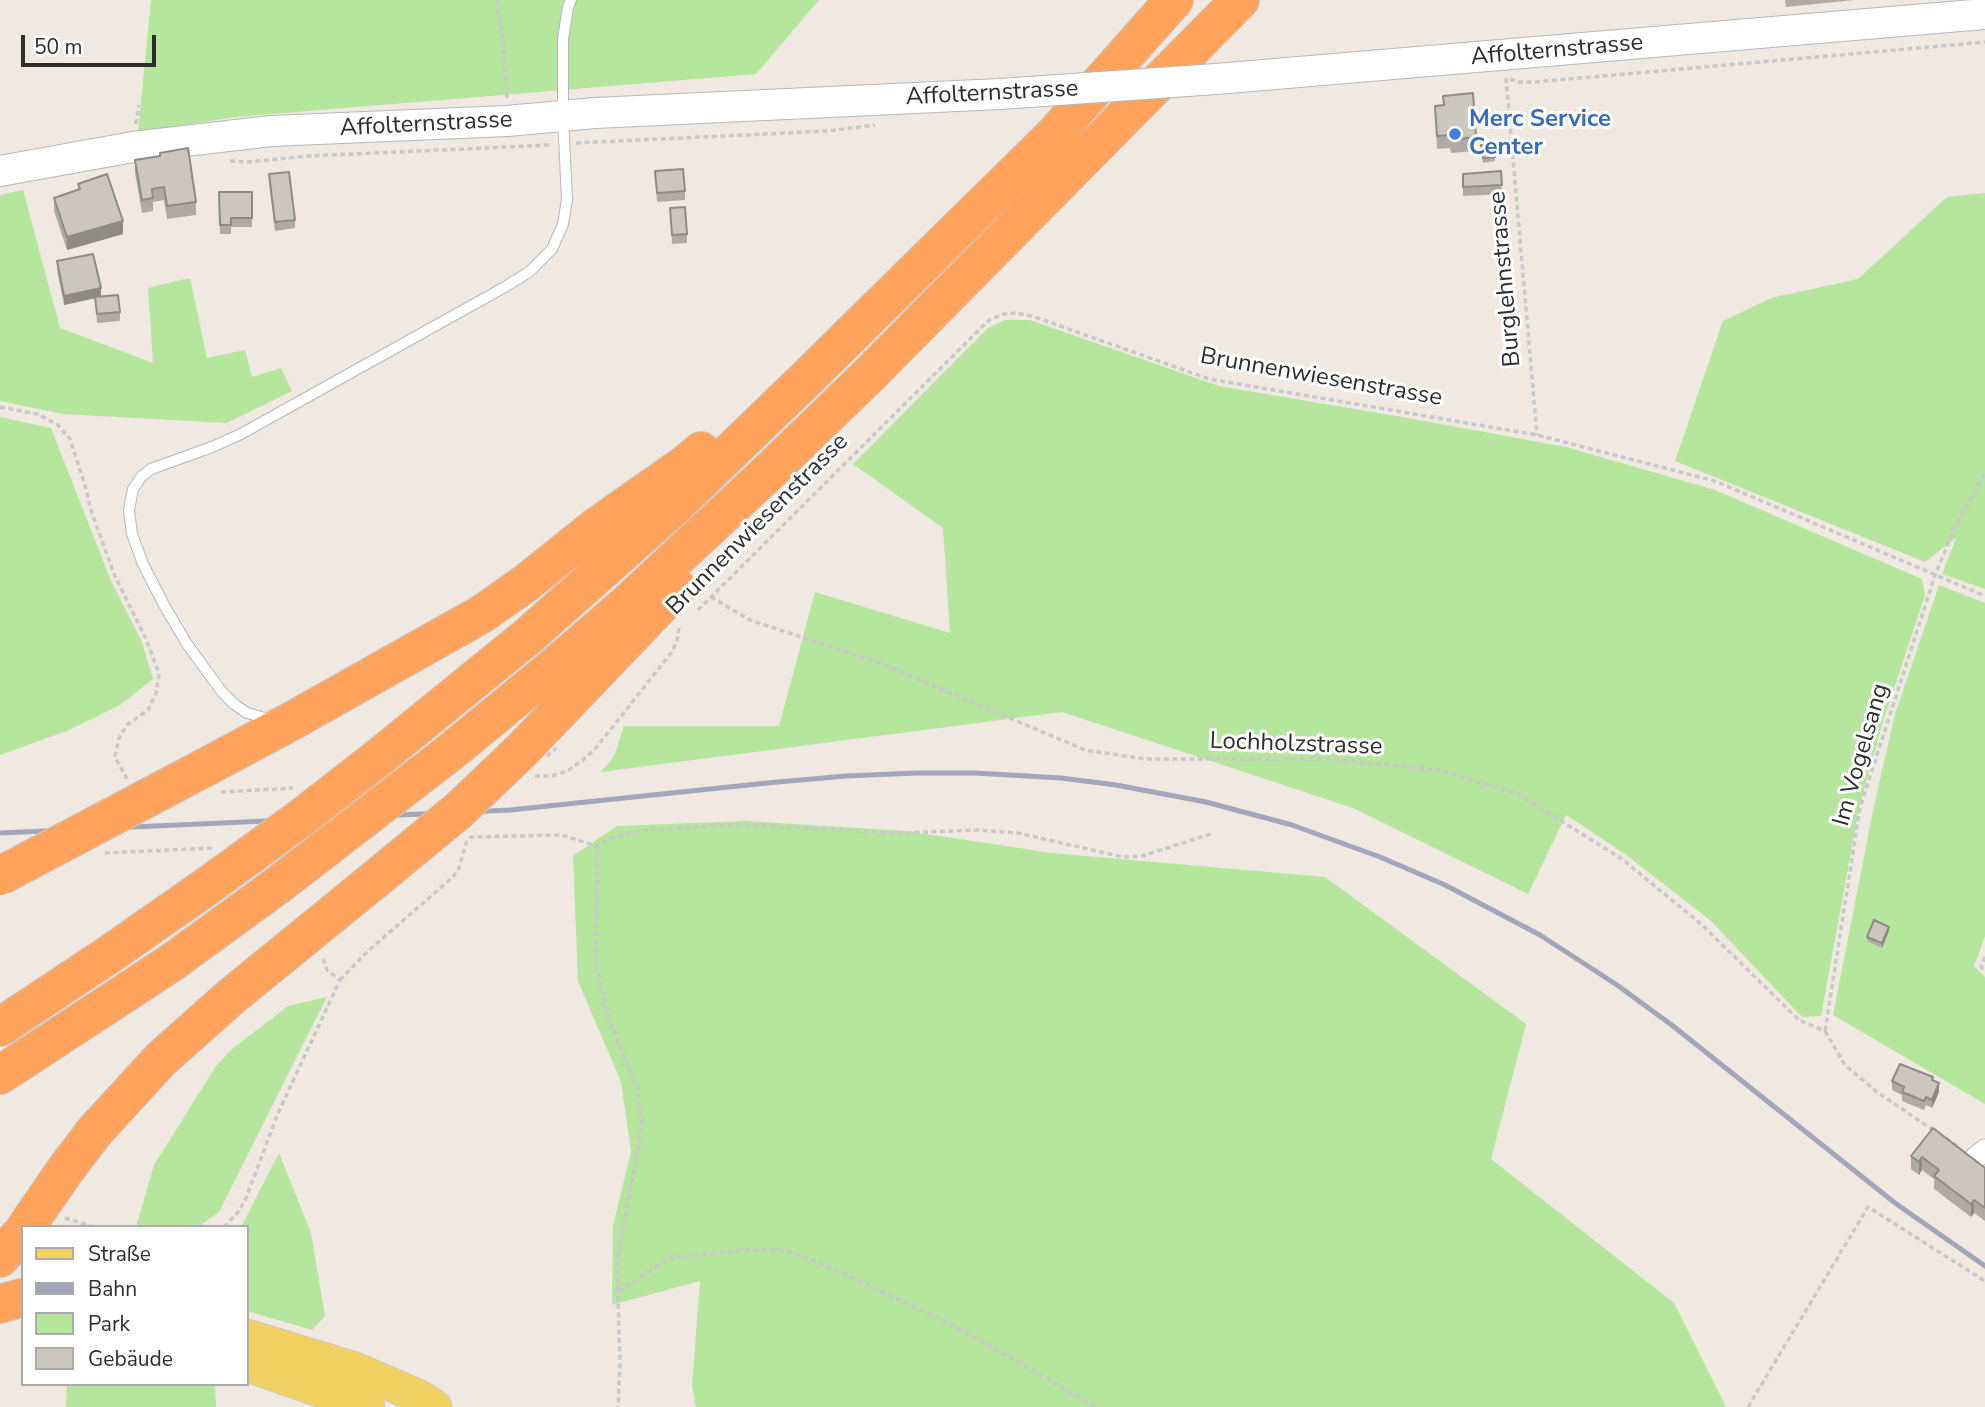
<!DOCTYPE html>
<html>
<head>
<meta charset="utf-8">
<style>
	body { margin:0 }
	#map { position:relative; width:1985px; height:1407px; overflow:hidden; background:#efe9e1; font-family:"Nunito Sans",sans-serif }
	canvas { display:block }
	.legend { position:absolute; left:21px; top:1225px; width:228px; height:161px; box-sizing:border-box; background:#fff; border:2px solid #ababab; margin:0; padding:9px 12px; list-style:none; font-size:21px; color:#2e2e2e }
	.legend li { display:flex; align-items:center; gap:14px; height:35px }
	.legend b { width:35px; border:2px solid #ababab }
	.scale { position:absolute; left:21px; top:35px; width:135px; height:32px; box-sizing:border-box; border:4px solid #2e2e2e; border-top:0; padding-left:9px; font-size:21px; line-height:24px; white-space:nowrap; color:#2e2e2e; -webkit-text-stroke:5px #fff; paint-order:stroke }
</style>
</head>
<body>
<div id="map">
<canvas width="1985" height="1407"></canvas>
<ul class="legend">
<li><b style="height:9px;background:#f2d163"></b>Straße</li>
<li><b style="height:9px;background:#a3a6b8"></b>Bahn</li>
<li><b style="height:19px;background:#b6e59e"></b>Park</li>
<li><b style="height:19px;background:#cbc7bf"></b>Gebäude</li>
</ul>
<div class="scale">50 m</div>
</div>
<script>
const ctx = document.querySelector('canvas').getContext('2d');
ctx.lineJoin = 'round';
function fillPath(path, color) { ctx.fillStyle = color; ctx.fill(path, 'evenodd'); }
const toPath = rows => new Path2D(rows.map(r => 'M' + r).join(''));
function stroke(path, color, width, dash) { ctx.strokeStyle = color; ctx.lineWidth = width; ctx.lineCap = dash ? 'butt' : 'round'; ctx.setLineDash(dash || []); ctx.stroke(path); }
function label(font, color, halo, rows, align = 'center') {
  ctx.font = font + ' "Nunito Sans",sans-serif'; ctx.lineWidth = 6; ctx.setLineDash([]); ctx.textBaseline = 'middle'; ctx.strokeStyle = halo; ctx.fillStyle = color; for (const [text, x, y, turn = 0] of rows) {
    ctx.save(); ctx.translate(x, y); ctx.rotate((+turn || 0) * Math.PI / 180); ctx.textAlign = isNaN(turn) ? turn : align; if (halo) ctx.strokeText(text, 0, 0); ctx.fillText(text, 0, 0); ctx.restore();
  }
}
const green = toPath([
	[151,0,819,0,756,74,236,117,138,132],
	[23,190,60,328,153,363,148,288,190,278,207,358,245,350,252,377,281,368,292,391,227,423,63,414,0,401,0,195],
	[1985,193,1985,589,1942,574,1956,538,1925,562,1675,461,1723,321,1771,298,1858,279,1947,197],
	[1005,320,1030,320,1219,386,1402,417,1566,447,1715,490,1922,579,1925,595,1882,725,1859,808,1821,1016,1802,1017,1710,920,1625,854,1566,815,1528,894,1353,808,1062,712,601,772,614,756,624,726,779,726,815,592,950,633,943,528,853,464,988,328],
	[0,417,51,428,111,581,142,642,153,679,120,705,69,730,0,755],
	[1939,585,1985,603,1985,936,1974,966,1985,977,1985,1104,1833,1015,1874,806,1895,714],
	[746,821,907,831,1052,853,1325,877,1526,1024,1491,1159,1674,1303,1726,1407,696,1407,692,1386,700,1281,612,1305,613,1226,631,1151,621,1082,578,981,573,856,617,826],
	[327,997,219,1212,198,1227,136,1227,154,1165,216,1066,232,1049,288,1006],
	[279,1153,311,1233,325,1316,312,1330,247,1311,247,1227,241,1227],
	[67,1384,215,1384,216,1407,66,1407]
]);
const path = toPath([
	[497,0,504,53,507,98],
	[1506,78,1537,435],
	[1510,79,1518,82,1534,82,1985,42],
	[136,124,139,105],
	[576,143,828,131,875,125],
	[230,161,248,162,308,156,551,145],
	[0,407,37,414,57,424,70,439,84,482,91,510,114,574,146,639,159,674,156,694,148,710,127,725,119,738,115,757,127,779],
	[711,597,750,620,880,663,1085,750,1145,759,1327,759,1439,770,1518,794,1622,859,1701,924,1799,1020,1825,1031],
	[698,610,989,320,1003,314,1016,313,1032,316,1209,379,1537,435,1715,481,1985,596],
	[535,776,552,776,569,770,583,760,595,749,672,652,677,640,679,628],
	[221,792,293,788],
	[469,837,561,835,597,846,614,837,638,831,737,825,900,833,978,830,1018,833,1123,857,1142,856,1211,834],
	[597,846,596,967,609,1019,637,1089,642,1124,617,1265,620,1363,618,1407],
	[105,853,213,848],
	[1985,957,1981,967,1985,971],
	[340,980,368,951,453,877,459,868,467,840],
	[1825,1031,1860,808,1935,575,1955,527,1985,474],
	[1825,1031,1845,1065,1877,1092,1936,1132],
	[1946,1138,1959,1147],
	[65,1218,93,1227],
	[224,1227,239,1211,246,1198,278,1113,340,980,327,970,323,959],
	[619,1291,669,1258,742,1250,788,1251,829,1267,940,1319,992,1347,1096,1407],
	[1748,1407,1868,1207,1985,1281]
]);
const lane = toPath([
	[272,720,247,713,234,704,222,692,187,644,164,605,143,564,132,534,129,510,133,489,141,477,151,469,212,447,241,434,503,288,529,272,552,249,563,224,567,199,563,117,563,39,568,7,571,0]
]);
const street = toPath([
	[1975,1158,1985,1150]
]);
const secondary = toPath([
	[1216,79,1985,14],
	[0,171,133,147,271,131,507,121,595,113,1000,94]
]);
const primary = toPath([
	[247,1336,355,1369,420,1397,435,1407],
	[247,1365,368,1407]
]);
const highway = toPath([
	[521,751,677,588],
	[448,754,553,668,626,605,772,469,870,374,1240,0],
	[378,758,527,637,670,510,805,380,1054,135,1174,0],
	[206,767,290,722,482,614,526,583,596,527,683,466,701,451],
	[0,1027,107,956,206,887],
	[0,1075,171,963,278,885],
	[26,1227,66,1169,95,1131,161,1059,232,996,372,882],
	[0,1258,23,1232],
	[0,1304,21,1298]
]);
const rail = toPath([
	[0,833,510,810,767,783,846,776,916,773,975,773,1061,778,1116,785,1206,802,1292,825,1380,857,1445,885,1540,935,1617,985,1673,1026,1895,1203,1985,1266]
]);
const pathBridge = toPath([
	[547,756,556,748]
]);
const secondaryBridge = toPath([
	[1000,94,1216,79]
]);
const highwayBridge = toPath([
	[0,876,206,767],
	[372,882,458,811,521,751],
	[278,885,448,754],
	[206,887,301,818,378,758]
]);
const wall = toPath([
	[1785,0,1854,0,1786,7],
	[1443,96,1476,137,1476,151,1451,153,1450,148,1437,149,1435,106,1443,105],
	[1481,145,1495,157,1495,161,1483,163],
	[135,160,196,202,196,215,167,219,164,200,153,202,153,211,142,213,135,173],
	[655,171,685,191,685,200,657,202],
	[1501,171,1502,194,1463,196,1463,174],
	[269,174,295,220,295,228,275,231,269,183],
	[78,184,123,234,67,250,54,211,54,198,78,190],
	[219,192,252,192,252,227,231,227,231,234,220,234],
	[670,208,687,234,687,243,672,244],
	[57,261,120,312,120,321,97,323,95,298,64,305,57,270],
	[1889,931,1882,948,1867,941,1867,937],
	[1892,1081,1933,1081,1939,1092,1932,1108,1926,1105,1924,1110,1902,1101,1902,1095,1892,1090],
	[1933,1128,1985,1168,1985,1221,1974,1213,1971,1217,1934,1189,1934,1179,1922,1170,1919,1175,1911,1169,1911,1156]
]);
const shadedWall = toPath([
	[123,221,123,234,67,250,67,237],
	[101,288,101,297,64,305,64,296],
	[1889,927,1889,931,1882,948,1882,943],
	[1939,1083,1939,1092,1932,1108,1932,1100],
	[1922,1157,1922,1170,1919,1175,1919,1162],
	[1974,1200,1974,1213,1971,1217,1971,1204]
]);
const building = toPath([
	[1473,93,1476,137,1451,140,1450,135,1437,136,1435,106,1444,105,1443,96,1473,93],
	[1494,143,1495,157,1483,158,1481,145,1494,143],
	[188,148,196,202,167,206,164,187,152,189,153,198,142,200,135,160,160,156,160,153,188,148],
	[683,169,685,191,657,193,655,171,683,169],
	[1501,171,1502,185,1463,187,1463,174,1501,171],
	[289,172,295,220,275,222,269,174,289,172],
	[107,174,123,221,67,237,54,198,80,189,78,184,107,174],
	[219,192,252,192,252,218,231,218,231,225,220,225,219,192],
	[685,207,687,234,672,235,670,208,685,207],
	[93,254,101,288,64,296,57,261,93,254],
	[118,295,120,312,97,314,95,297,118,295],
	[1874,920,1889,927,1882,943,1867,937,1874,920],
	[1900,1064,1933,1077,1932,1080,1939,1083,1932,1100,1926,1097,1924,1101,1902,1092,1904,1087,1892,1081,1900,1064],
	[1933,1128,1985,1168,1985,1208,1974,1200,1971,1204,1934,1176,1939,1170,1922,1157,1919,1162,1911,1156,1933,1128]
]);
const markers = [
	[1455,134,7,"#3f7fe0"]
];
const streetNames = [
	["Affolternstrasse",1557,51,-5],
	["Affolternstrasse",992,94,-3],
	["Affolternstrasse",426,125,-3],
	["Burglehnstrasse",1506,279,-95],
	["Brunnenwiesenstrasse",1321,378,10],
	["Brunnenwiesenstrasse",758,525,-45],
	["Lochholzstrasse",1296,745,2],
	["Im Vogelsang",1862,755,-74]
];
const shopNames = [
	["Merc Service",1469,120],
	["Center",1469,148]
];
fillPath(green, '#b6e59e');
stroke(lane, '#b4b7c1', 12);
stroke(street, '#b4b7c1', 23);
stroke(secondary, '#b4b7c1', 32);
stroke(primary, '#c9c9c9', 35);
stroke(highway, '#c9c9c9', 40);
stroke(path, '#c9c9c9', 3.5, [5, 3.5]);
stroke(lane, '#fff', 10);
stroke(street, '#fff', 21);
stroke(secondary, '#fff', 30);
stroke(primary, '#f2d163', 33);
stroke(highway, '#ffa35c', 38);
stroke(rail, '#a3a6b8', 5);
stroke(secondaryBridge, '#b4b7c1', 32, []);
stroke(highwayBridge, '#c9c9c9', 40, []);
stroke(pathBridge, '#c9c9c9', 3.5, [5, 3.5]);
stroke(secondaryBridge, '#fff', 30);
stroke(highwayBridge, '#ffa35c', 38);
fillPath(wall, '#afaba4');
fillPath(shadedWall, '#8e8b86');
fillPath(building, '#cbc7bf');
stroke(building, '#8e8b86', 2);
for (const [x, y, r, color] of markers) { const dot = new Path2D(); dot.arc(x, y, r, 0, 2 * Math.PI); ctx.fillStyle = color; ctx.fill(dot); stroke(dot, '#fff', 2.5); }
label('24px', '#2e2e2e', '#fff', streetNames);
label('bold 24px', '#366cbe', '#fff', shopNames, 'left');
</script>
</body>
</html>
